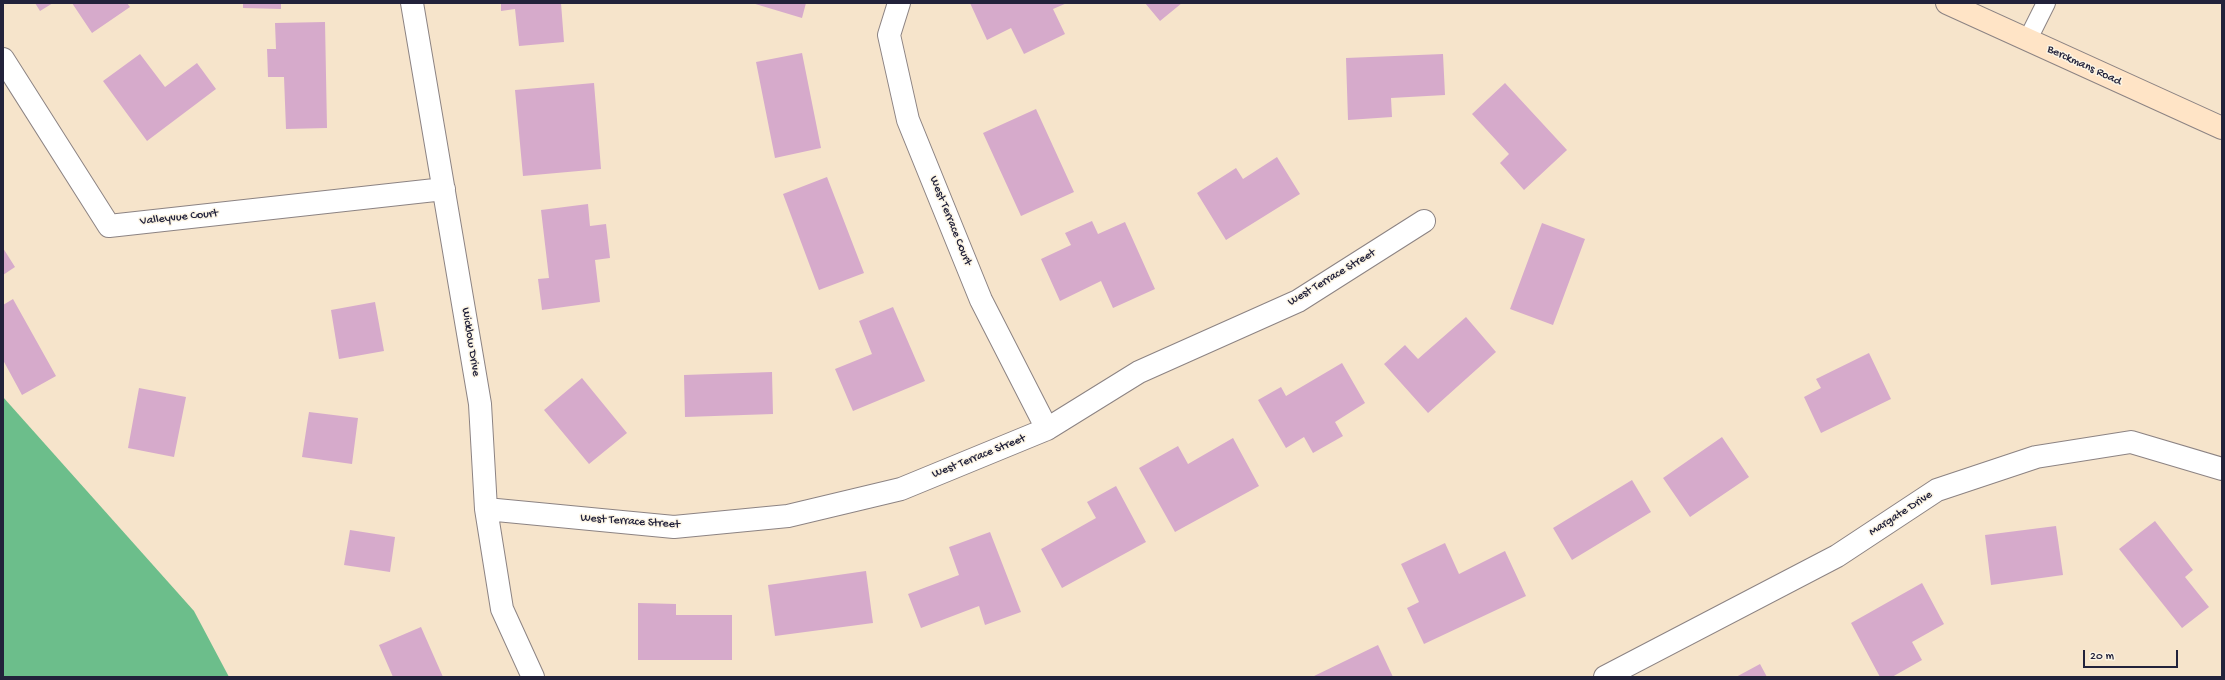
<!DOCTYPE html>
<html>
<head>
<meta charset="utf-8">
<style>
	body { margin:0 }
	#map { position:relative; width:2225px; height:680px; overflow:hidden; background:#f6e4cb; font-family:"Gochi Hand",sans-serif }
	canvas { display:block }
	.frame { position:absolute; inset:0; border:4px solid #22223b; pointer-events:none }
	.scale { position:absolute; left:2083px; top:650px; width:95px; height:18px; box-sizing:border-box; border:2px solid #22223b; border-top:0; padding-left:5px; font-size:12px; line-height:14px; white-space:nowrap; color:#22223b; -webkit-text-stroke:3px #fcf5e5; paint-order:stroke }
</style>
</head>
<body>
<div id="map">
<canvas width="2225" height="680"></canvas>
<div class="frame"></div>
<div class="scale">20 m</div>
</div>
<script>
const ctx = document.querySelector('canvas').getContext('2d');
ctx.lineJoin = 'round';
function fillPath(path, color) { ctx.fillStyle = color; ctx.fill(path, 'evenodd'); }
const toPath = rows => new Path2D(rows.map(r => 'M' + r).join(''));
function stroke(path, color, width, dash) { ctx.strokeStyle = color; ctx.lineWidth = width; ctx.lineCap = dash ? 'butt' : 'round'; ctx.setLineDash(dash || []); ctx.stroke(path); }
function label(font, color, halo, rows, align = 'center') {
  ctx.font = font + ' "Gochi Hand",sans-serif'; ctx.lineWidth = 3; ctx.setLineDash([]); ctx.textBaseline = 'middle'; ctx.strokeStyle = halo; ctx.fillStyle = color; for (const [text, x, y, turn = 0] of rows) {
    ctx.save(); ctx.translate(x, y); ctx.rotate((+turn || 0) * Math.PI / 180); ctx.textAlign = isNaN(turn) ? turn : align; if (halo) ctx.strokeText(text, 0, 0); ctx.fillText(text, 0, 0); ctx.restore();
  }
}
const forest = toPath([
	[3,397,194,611,229,677,3,677]
]);
const building = toPath([
	[35,3,53,3,40,11],
	[72,3,127,3,130,7,92,33],
	[243,3,281,3,281,9,243,8],
	[501,3,561,3,564,42,519,46,515,9,501,11],
	[752,3,806,3,802,18],
	[970,3,1067,3,1053,9,1065,34,1024,54,1011,28,987,40],
	[1145,3,1182,3,1160,21],
	[325,22,327,128,286,129,284,77,268,77,267,49,276,49,275,23],
	[802,53,821,148,775,158,756,62],
	[140,54,165,87,197,63,216,89,147,141,103,81],
	[1443,54,1445,95,1391,98,1392,117,1348,120,1346,58],
	[594,83,601,169,523,176,515,90],
	[1505,83,1567,150,1524,190,1500,163,1509,154,1472,114],
	[1036,109,1074,192,1021,216,983,133],
	[1277,157,1300,194,1226,240,1197,193,1236,168,1243,179],
	[827,177,864,273,819,290,783,194],
	[588,204,590,226,606,224,610,258,595,260,600,302,542,310,538,279,549,278,541,210],
	[1092,221,1098,234,1125,222,1155,289,1113,308,1101,281,1060,301,1041,259,1071,245,1065,233],
	[1542,223,1585,239,1553,325,1510,309],
	[3,248,15,267,3,275],
	[13,299,56,376,22,395,3,360,3,305],
	[375,302,384,351,339,359,331,310],
	[893,307,925,381,853,411,835,369,872,354,859,321],
	[1466,317,1496,352,1428,413,1384,364,1405,345,1418,359],
	[1869,353,1891,399,1821,433,1804,397,1821,388,1816,379],
	[1342,363,1365,403,1335,422,1343,436,1313,453,1304,437,1286,448,1258,400,1281,387,1286,396],
	[772,372,773,414,685,417,684,375],
	[582,378,627,433,589,464,544,410],
	[139,388,186,397,174,457,128,448],
	[309,412,358,418,352,464,302,457],
	[1722,437,1749,477,1690,517,1663,478],
	[1233,438,1259,486,1175,532,1139,468,1178,446,1188,464],
	[1632,480,1651,512,1572,560,1553,528],
	[1116,486,1146,542,1062,588,1041,549,1096,518,1087,502],
	[2155,521,2193,570,2185,577,2209,607,2182,628,2119,549],
	[2056,526,2063,575,1991,585,1985,535],
	[350,530,395,537,390,572,344,565],
	[990,532,1021,612,985,625,979,606,921,628,908,594,959,575,949,547],
	[1445,543,1459,574,1505,551,1526,596,1424,644,1407,608,1419,602,1401,564],
	[866,571,873,623,775,636,768,585],
	[1922,583,1944,624,1912,642,1922,660,1892,677,1880,677,1851,623],
	[638,603,676,604,676,615,732,615,732,660,638,660],
	[421,627,443,677,393,677,379,645],
	[1378,645,1393,677,1312,677],
	[1760,664,1767,677,1736,677]
]);
const service = toPath([
	[2028,39,2046,3]
]);
const minor = toPath([
	[412,3,480,404,486,509,502,609,533,677],
	[899,3,889,35,908,120,981,300,1047,429],
	[3,59,109,226,444,189],
	[486,509,674,527,788,516,901,489,1047,429,1139,372,1298,301,1424,221],
	[1605,677,1837,556,1937,490,2036,457,2131,442,2222,469]
]);
const secondary = toPath([
	[1947,3,2222,128]
]);
const streetNames = [
	["Berckmans Road",2084,66,25],
	["Valleyvue Court",179,218,-6],
	["West Terrace Court",950,221,68],
	["West Terrace Street",1332,278,-31],
	["Wicklow Drive",470,342,81],
	["West Terrace Street",979,457,-22],
	["Margate Drive",1901,514,-33],
	["West Terrace Street",630,522,4]
];
fillPath(forest, '#6cbe8b');
fillPath(building, '#d6aacb');
stroke(service, '#8c8383', 20);
stroke(minor, '#8c8383', 24);
stroke(secondary, '#8c8383', 24);
stroke(service, '#fff', 18);
stroke(minor, '#fff', 22);
stroke(secondary, '#ffe4c6', 22);
label('12px', '#22223b', '#fcf5e5', streetNames);
</script>
</body>
</html>
